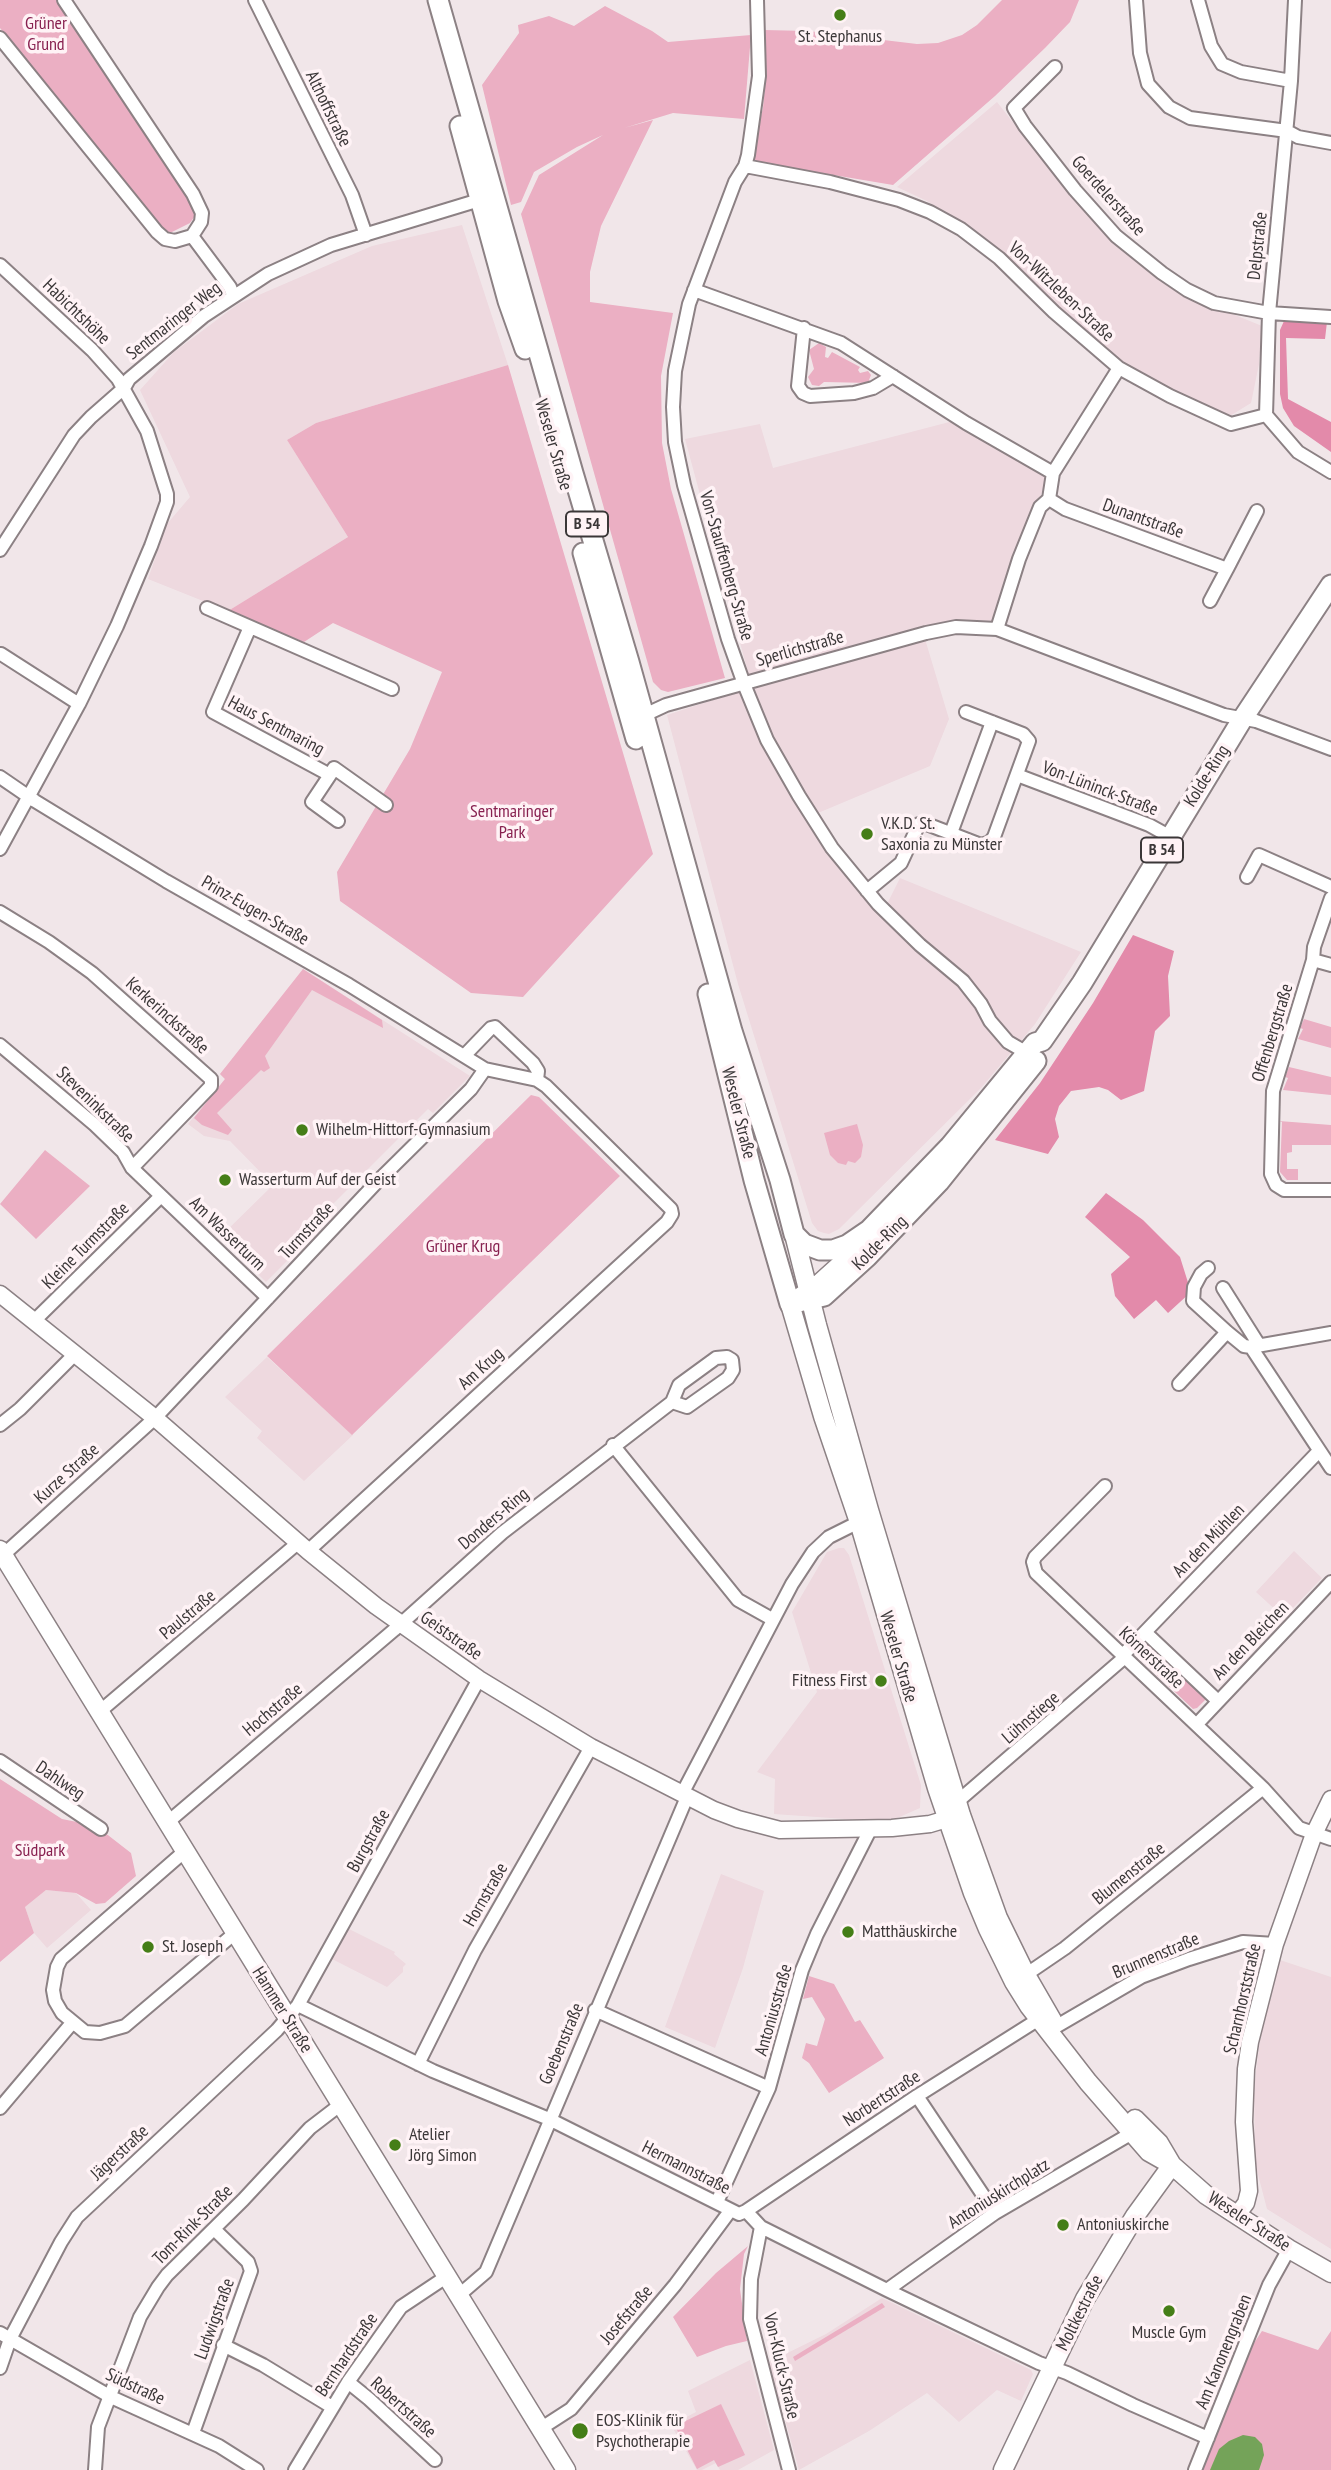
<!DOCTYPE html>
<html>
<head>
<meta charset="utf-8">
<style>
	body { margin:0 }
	canvas { display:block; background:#f1e6e9 }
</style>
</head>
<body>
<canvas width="1331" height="2470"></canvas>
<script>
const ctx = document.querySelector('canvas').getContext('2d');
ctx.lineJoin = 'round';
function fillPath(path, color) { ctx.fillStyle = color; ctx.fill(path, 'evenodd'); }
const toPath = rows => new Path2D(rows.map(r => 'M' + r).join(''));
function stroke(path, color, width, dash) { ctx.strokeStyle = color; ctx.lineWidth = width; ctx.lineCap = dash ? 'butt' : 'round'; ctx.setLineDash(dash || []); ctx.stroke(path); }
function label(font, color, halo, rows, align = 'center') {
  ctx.font = font + ' "PT Sans Narrow",sans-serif'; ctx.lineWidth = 7; ctx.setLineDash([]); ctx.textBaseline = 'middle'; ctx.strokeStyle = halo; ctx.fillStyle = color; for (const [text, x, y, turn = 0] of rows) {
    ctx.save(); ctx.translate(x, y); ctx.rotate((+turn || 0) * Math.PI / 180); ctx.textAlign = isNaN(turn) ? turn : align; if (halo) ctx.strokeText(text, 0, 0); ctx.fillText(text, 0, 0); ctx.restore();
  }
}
const built = toPath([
	[997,102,1069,194,1111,239,1213,306,1262,326,1259,364,1251,403,1225,419,1119,363,1052,303,1003,253,927,201,897,187],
	[462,225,508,365,316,423,287,440,348,537,228,611,148,579,167,524,190,497,140,390,174,352,238,304,372,246],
	[957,420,1048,478,1014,558,993,623,953,622,922,629,949,719,930,766,818,813,840,847,887,904,900,878,1081,952,1035,1024,981,1088,839,1229,829,1234,824,1233,818,1231,812,1223,738,984,667,715,752,687,685,439,760,424,773,468],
	[303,969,470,1076,433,1113,428,1109,302,1235,307,1241,266,1282,220,1237,273,1185,230,1141,204,1136,188,1124,225,1079,220,1074,262,1024],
	[267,1357,353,1435,304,1481,257,1438,262,1431,225,1397],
	[839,1548,844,1548,849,1555,921,1785,920,1808,888,1822,774,1814,775,1779,757,1772,817,1692,792,1612,827,1552],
	[1294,1551,1322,1578,1293,1608,1289,1604,1280,1614,1256,1592],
	[721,1874,764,1891,743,1968,715,2048,665,2027],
	[46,1890,76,1893,91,1910,47,1948,34,1933,25,1907],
	[349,1929,395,1952,394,1954,406,1964,403,1967,403,1972,387,1987,332,1959],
	[1280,1960,1331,1977,1331,2249,1267,2209,1255,2163,1254,2089,1260,2040],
	[882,2298,1031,2370,1033,2374,1021,2401,997,2390,959,2422,927,2393,869,2431,799,2470,769,2362,826,2334],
	[750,2360,774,2450,738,2470,720,2470,716,2463,702,2470,697,2470,671,2425,696,2412,688,2391]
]);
const green = toPath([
	[0,0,60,0,186,189,197,213,190,223,168,234,153,220,0,28],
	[1002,0,1079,0,1070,22,1045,48,995,96,893,185,750,161,763,108,766,73,764,30,808,31,917,44,938,43,962,35,977,25],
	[605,6,652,31,668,42,751,35,744,119,673,113,624,128,653,120,601,226,590,272,590,302,673,313,661,376,662,443,671,489,725,678,668,692,661,690,653,682,521,214,539,175,603,135,577,147,534,172,521,202,511,205,482,85,519,33,518,25,549,16,574,26],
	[819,343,826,347,825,357,828,358,832,352,860,367,858,370,860,373,868,371,871,375,869,380,871,383,824,382,819,386,812,385,808,377,814,369,809,350],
	[508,365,653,854,523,997,471,993,340,901,337,872,410,749,442,672,333,623,304,642,228,611,348,537,287,440,316,423],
	[303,969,382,1020,383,1028,312,990,265,1056,270,1068,264,1072,261,1070,217,1113,232,1130,228,1135,202,1125,194,1118,225,1079,220,1074],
	[1304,1019,1331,1027,1331,1048,1298,1039,1303,1029,1300,1028],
	[1289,1067,1331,1077,1331,1095,1283,1090,1288,1078,1285,1077],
	[531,1095,539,1097,620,1176,352,1435,267,1356],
	[1279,1121,1331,1125,1331,1145,1292,1145,1292,1152,1287,1153,1287,1169,1298,1169,1298,1180,1287,1180,1280,1172,1282,1122],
	[857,1124,863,1145,861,1157,855,1163,848,1161,846,1165,838,1163,830,1155,824,1133],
	[45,1150,90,1186,36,1239,0,1204],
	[1150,1642,1208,1697,1197,1708,1193,1709,1141,1660,1141,1651],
	[0,1779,62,1819,77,1822,95,1833,104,1832,131,1853,136,1876,105,1903,96,1904,76,1893,46,1890,25,1907,34,1933,0,1962],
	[809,1976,834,1984,855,2022,860,2020,884,2058,829,2093,809,2063,802,2058,806,2043,817,2046,825,2019,812,1997,803,1999],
	[748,2246,744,2254,740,2289,747,2341,726,2346,697,2357,673,2317,716,2273],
	[882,2303,885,2307,795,2361,793,2357],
	[1262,2331,1318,2350,1331,2331,1331,2470,1203,2470,1252,2346],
	[721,2404,745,2455,718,2467,714,2460,697,2469,675,2426]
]);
const forest = toPath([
	[1284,321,1327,322,1325,339,1286,338,1288,399,1331,422,1331,452,1294,426,1283,408,1280,394,1280,330],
	[1133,935,1174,951,1168,976,1170,1016,1155,1031,1144,1091,1121,1100,1108,1090,1099,1087,1071,1091,1059,1106,1055,1119,1059,1137,1048,1154,995,1140,1040,1083,1093,1003],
	[1106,1193,1143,1220,1180,1257,1191,1292,1168,1313,1156,1300,1134,1319,1115,1296,1111,1274,1130,1257,1085,1217]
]);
const water = toPath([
	[1243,2435,1255,2437,1262,2444,1264,2455,1259,2470,1210,2470,1219,2449,1229,2441]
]);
const minor = toPath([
	[255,0,352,195,366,235],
	[757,0,759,76,748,155,745,166,735,182,689,304,675,371,673,407,675,442,684,485,728,639,744,684,767,740,799,796,832,848,878,904,920,945,963,981,981,1004,990,1021,1008,1042,1027,1053],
	[1136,0,1140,53,1148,84,1169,107,1190,118,1287,131,1298,137,1331,143],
	[1198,0,1211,46,1222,64,1241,72,1291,81],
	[0,38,157,232,165,239,175,241,192,236,201,222,202,213,193,194,64,0],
	[1055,67,1014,108,1025,126,1075,190,1116,236,1162,273,1187,290,1214,303,1269,313,1331,317],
	[745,166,830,182,899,200,930,212,961,229,999,258,1054,312,1119,368,1170,396,1231,424,1266,415,1298,452,1331,472],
	[192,236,230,287,233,295],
	[0,265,92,350,118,379,147,431,167,494,167,502,151,546,117,626,79,704,0,849],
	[694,290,841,343,966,423,1053,473],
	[804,328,798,386,803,393,810,396,854,393,873,388,893,376],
	[1266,415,1269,313,1291,81,1295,0],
	[1049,499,1065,509,1227,569,1257,511],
	[0,550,74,435,91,417,124,388,129,379,204,316,268,274,331,245,486,198],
	[1210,601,1227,569],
	[207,608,392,689],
	[250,627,213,712,330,775,334,768,386,805],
	[997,629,1019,559,1040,507,1049,499,1053,473,1119,368],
	[1,654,79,704],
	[638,718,666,705,926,633,956,627,997,629,1224,715,1256,721,1331,749],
	[330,775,312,802,338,821],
	[1017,775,1149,825,1169,836],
	[0,777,35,801,166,881,349,985,485,1069,537,1080,546,1086,671,1209,672,1214,667,1222,308,1551],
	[951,833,992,722],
	[1247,877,1259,855,1331,887],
	[867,891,901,863,919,824,924,823,981,845,990,842,994,837,1029,741,1023,734,966,712],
	[0,912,49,942,92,973,211,1079,211,1086,132,1168],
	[1313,960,1314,947,1331,898],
	[1331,965,1313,960,1273,1091,1271,1174,1276,1185,1284,1190,1331,1190],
	[0,1045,95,1125,123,1152,132,1168,268,1298],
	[464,1056,491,1028,495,1027,533,1063,538,1071,537,1080],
	[1208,1268,1201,1274,1194,1287,1193,1301,1227,1332,1244,1346,1251,1347,1331,1468],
	[1223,1288,1259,1345],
	[34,1321,161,1196],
	[1251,1347,1331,1333],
	[727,1357,732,1360,733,1370,728,1378,687,1407,672,1402,679,1385,716,1358,727,1357],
	[1179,1384,1227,1332],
	[0,1425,20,1409,75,1354],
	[613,1445,738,1600,772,1619],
	[1105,1486,1035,1557,1033,1562,1036,1573,1263,1788,1299,1828,1331,1839],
	[3,1555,155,1418,376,1183,471,1089,485,1069],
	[1145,1632,1218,1701],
	[1123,1655,1319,1451],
	[98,1713,299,1542],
	[1197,1724,1331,1582],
	[0,1761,101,1829],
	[682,1794,792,1584,813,1552,829,1537,859,1522],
	[957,1802,1125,1657],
	[168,1822,394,1630,502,1533,672,1402],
	[185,1851,61,1959,57,1967,53,1990,55,2001,62,2013,85,2032,100,2033,125,2026,235,1933],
	[1021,1978,1065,1948,1263,1788],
	[298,2005,433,2071,549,2119,739,2214,746,2211,917,2096,1039,2019],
	[595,2010,769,2088],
	[1057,2026,1141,1977,1189,1959,1243,1942,1275,1944],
	[418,2064,475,1950,591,1747],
	[917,2096,995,2213],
	[0,2108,72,2023],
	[717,2202,769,2088,802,1970,817,1934,870,1830],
	[746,2211,761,2227,887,2290,1039,2363,1067,2373,1133,2405,1208,2438],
	[761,2227,751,2279,750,2319,789,2470],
	[887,2290,995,2213,1132,2133],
	[458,2296,486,2272,687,1797],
	[0,2333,111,2397,219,2446,257,2470],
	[223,2345,263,2365,332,2407],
	[0,2368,10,2339,61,2242,77,2217,277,2030,298,2005,479,1679],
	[348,2382,369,2399,435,2460],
	[540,2429,571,2409,675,2285,730,2211],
	[193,2433,251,2271,248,2262,214,2229],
	[95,2470,98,2427,140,2317,158,2287,167,2275,243,2200,310,2128,340,2105],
	[295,2470,348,2382,401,2307,446,2277],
	[1195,2470,1269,2285,1289,2249]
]);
const tertiary = toPath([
	[0,1294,155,1418,308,1551,376,1606,479,1679,591,1747,714,1810,738,1819,780,1830,892,1828,930,1824,960,1815],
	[1237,2215,1246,2203,1249,2191,1244,2122,1246,2069,1250,2042,1275,1944,1314,1834,1331,1799]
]);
const secondary = toPath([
	[794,1234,817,1325,869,1510,961,1815,998,1918,1026,1975,1052,2020],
	[865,1236,851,1255,820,1283,790,1304,823,1416,859,1522,937,1788,973,1893,988,1929,1014,1982,1029,2006,1088,2082,1149,2152,1172,2165,1206,2195,1289,2249,1331,2273],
	[0,1550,566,2470],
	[1135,2119,1159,2143,1172,2165],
	[1003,2470,1085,2299,1135,2216,1172,2165]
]);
const primary = toPath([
	[438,0,573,473,629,662,732,1031,780,1180,794,1234,804,1244,820,1250,833,1250,847,1245,869,1230,950,1146,1035,1043,1042,1041,1082,983,1243,718,1331,585],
	[460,126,508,301,525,349],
	[583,553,636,739],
	[708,994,754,1180,790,1304,824,1296,867,1257,939,1182,1036,1061]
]);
const markers = [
	[840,15,7,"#457e17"],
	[867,834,7,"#457e17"],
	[302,1130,7,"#457e17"],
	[225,1180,7,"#457e17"],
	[881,1681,7,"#457e17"],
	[848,1932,7,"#457e17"],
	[148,1947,7,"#457e17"],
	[395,2145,7,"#457e17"],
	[1063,2225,7,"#457e17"],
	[1169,2311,7,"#457e17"],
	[580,2431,9,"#457e17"]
];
const shields = [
	[587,524,42],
	[1162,850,42]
];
const shieldNames = [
	["B 54",587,524],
	["B 54",1162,850]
];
const parkNames = [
	["Grüner",46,24],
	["Grund",46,45],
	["Sentmaringer",512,812],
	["Park",512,833],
	["Grüner Krug",463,1247],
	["Südpark",40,1851]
];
const poiNames = [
	["St. Stephanus",840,37,"center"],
	["V.K.D. St.",881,824],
	["Saxonia zu Münster",881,845],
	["Wilhelm-Hittorf-Gymnasium",316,1130],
	["Wasserturm Auf der Geist",239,1180],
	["Fitness First",867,1681,"right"],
	["Matthäuskirche",862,1932],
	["St. Joseph",162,1947],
	["Atelier",409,2135],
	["Jörg Simon",409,2156],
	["Antoniuskirche",1077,2225],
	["Muscle Gym",1169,2333,"center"],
	["EOS-Klinik für",596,2421],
	["Psychotherapie",596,2442]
];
const streetNames = [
	["Althoffstraße",328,109,64],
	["Goerdelerstraße",1108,196,48],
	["Delpstraße",1258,246,-84],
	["Von-Witzleben-Straße",1061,292,43],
	["Habichtshöhe",76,312,44],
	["Sentmaringer Weg",174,321,-38],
	["Weseler Straße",553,445,74],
	["Dunantstraße",1143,519,20],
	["Von-Stauffenberg-Straße",726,566,74],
	["Sperlichstraße",800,649,-16],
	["Haus Sentmaring",276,726,28],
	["Kolde-Ring",1207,776,-58],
	["Von-Lüninck-Straße",1100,789,21],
	["Prinz-Eugen-Straße",255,911,30],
	["Kerkerinckstraße",167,1016,42],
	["Offenbergstraße",1273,1033,-73],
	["Steveninkstraße",95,1105,44],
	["Weseler Straße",738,1113,76],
	["Turmstraße",307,1231,-47],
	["Am Wasserturm",227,1234,44],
	["Kolde-Ring",880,1243,-45],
	["Kleine Turmstraße",86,1246,-45],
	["Am Krug",481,1369,-42],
	["Kurze Straße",67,1474,-42],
	["Donders-Ring",494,1519,-40],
	["An den Mühlen",1209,1541,-46],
	["Paulstraße",188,1615,-40],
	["Geiststraße",451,1636,35],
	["An den Bleichen",1251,1641,-46],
	["Weseler Straße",898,1657,74],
	["Körnerstraße",1151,1658,43],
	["Hochstraße",273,1710,-40],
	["Lühnstiege",1031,1718,-41],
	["Dahlweg",60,1781,34],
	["Burgstraße",369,1841,-61],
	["Blumenstraße",1129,1874,-39],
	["Hornstraße",486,1895,-60],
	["Brunnenstraße",1156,1956,-23],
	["Scharnhorststraße",1243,1999,-77],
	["Hammer Straße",282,2010,58],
	["Antoniusstraße",774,2010,-74],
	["Goebenstraße",562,2044,-67],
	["Norbertstraße",882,2099,-33],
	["Jägerstraße",120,2153,-43],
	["Hermannstraße",686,2168,27],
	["Antoniuskirchplatz",999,2194,-32],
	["Weseler Straße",1249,2222,33],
	["Tom-Rink-Straße",193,2225,-45],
	["Moltkestraße",1080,2313,-63],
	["Josefstraße",627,2315,-50],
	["Ludwigstraße",215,2319,-70],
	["Am Kanonengraben",1224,2352,-68],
	["Bernhardstraße",347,2355,-56],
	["Von-Kluck-Straße",781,2366,77],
	["Südstraße",135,2387,25],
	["Robertstraße",403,2408,42]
];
fillPath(built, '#eed9df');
fillPath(green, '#ebafc3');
fillPath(forest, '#e38aaa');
fillPath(water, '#74a359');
stroke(minor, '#8c8184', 16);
stroke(tertiary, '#8c8184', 19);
stroke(secondary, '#8c8184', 21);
stroke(primary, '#8c8184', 23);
stroke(minor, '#fff', 12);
stroke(tertiary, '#fff', 16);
stroke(secondary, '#fff', 18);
stroke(primary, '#fff', 19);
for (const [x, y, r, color] of markers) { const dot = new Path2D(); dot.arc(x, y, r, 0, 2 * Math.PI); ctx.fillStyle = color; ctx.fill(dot); stroke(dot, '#fff3f6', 2.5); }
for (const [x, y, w] of shields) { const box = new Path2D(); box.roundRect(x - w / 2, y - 12.5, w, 25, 5); ctx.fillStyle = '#fff3f6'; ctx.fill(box); stroke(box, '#3b3738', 2); }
label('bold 16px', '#3b3738', null, shieldNames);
label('18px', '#882150', '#fff3f6', parkNames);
label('18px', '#3b3738', '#fff3f6', poiNames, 'left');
label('18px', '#3b3738', '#fff3f6', streetNames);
</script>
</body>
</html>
